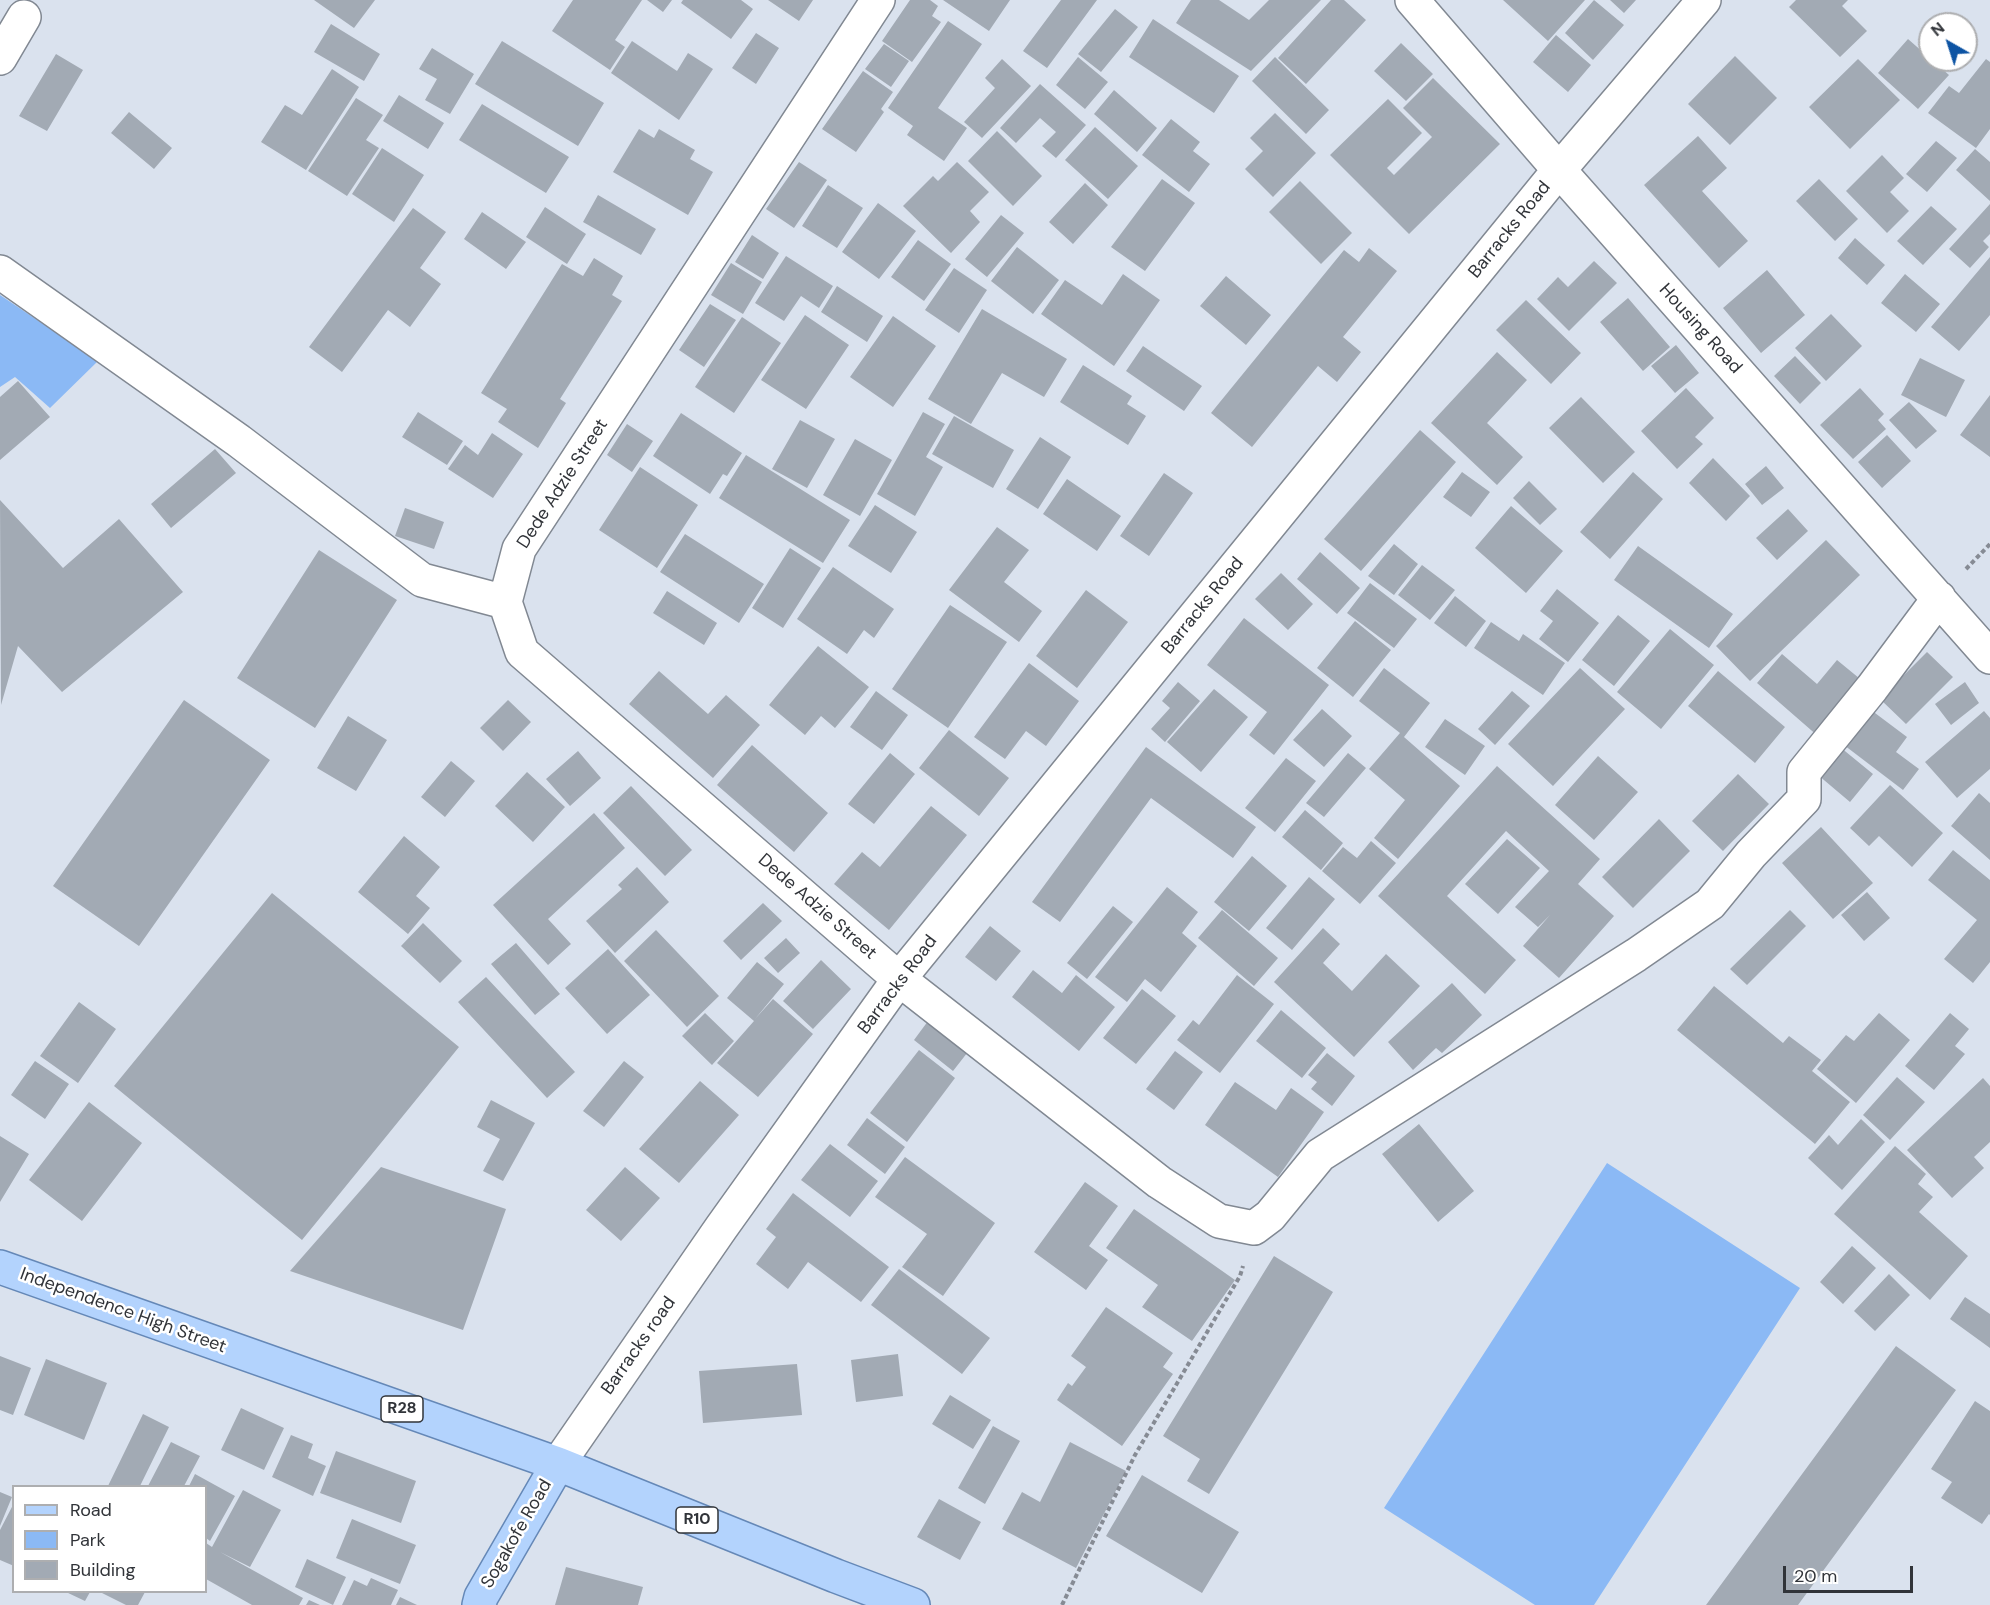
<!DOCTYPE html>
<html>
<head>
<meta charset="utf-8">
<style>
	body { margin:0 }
	#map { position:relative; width:1990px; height:1605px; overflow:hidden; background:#dae2ee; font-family:"DM Sans",sans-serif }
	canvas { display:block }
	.legend { position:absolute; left:12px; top:1485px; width:195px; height:108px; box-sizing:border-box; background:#fff; border:2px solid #adaeb0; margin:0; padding:8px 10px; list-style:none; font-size:18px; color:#313439 }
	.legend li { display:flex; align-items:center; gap:12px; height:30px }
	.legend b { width:30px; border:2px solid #adaeb0 }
	.north { position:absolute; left:1918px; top:12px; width:60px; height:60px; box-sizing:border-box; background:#fff; border:2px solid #adaeb0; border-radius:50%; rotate:321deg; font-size:16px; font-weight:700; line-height:24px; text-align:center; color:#313439 }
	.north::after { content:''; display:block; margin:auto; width:21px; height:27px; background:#0c53a3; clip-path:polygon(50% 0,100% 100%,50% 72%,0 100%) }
	.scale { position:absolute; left:1783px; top:1566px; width:130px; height:27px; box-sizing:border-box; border:3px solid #313439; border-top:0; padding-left:8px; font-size:18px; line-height:21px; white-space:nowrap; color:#313439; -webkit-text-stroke:4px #fff; paint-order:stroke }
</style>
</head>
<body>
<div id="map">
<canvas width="1990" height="1605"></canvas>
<ul class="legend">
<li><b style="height:8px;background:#b3d3fd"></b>Road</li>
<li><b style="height:16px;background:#8bb9f5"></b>Park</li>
<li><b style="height:16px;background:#a2aab4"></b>Building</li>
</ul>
<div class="north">N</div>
<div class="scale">20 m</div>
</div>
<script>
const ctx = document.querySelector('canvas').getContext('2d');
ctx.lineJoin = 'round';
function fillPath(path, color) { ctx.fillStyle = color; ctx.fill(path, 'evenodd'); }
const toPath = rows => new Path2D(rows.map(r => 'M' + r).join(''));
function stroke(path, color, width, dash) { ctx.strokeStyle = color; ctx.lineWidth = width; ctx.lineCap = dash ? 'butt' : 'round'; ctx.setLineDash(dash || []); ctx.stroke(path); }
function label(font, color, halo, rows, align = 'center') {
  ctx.font = font + ' "DM Sans",sans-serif'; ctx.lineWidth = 5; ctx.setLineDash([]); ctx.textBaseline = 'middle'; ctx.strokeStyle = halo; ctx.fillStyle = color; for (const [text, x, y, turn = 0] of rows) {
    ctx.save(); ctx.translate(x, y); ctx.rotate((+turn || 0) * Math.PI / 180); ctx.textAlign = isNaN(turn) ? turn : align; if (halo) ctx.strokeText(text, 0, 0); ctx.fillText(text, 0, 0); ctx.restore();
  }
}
const green = toPath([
	[0,295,98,361,50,408,15,377,0,387],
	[1607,1163,1800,1288,1594,1605,1535,1605,1384,1508]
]);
const building = toPath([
	[314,0,375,0,354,28],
	[573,0,642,0,615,40,625,47,610,70,552,31],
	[647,0,672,0,663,12],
	[683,0,741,0,753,9,731,39,681,3],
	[768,0,813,0,799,21],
	[910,0,930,0,938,6,932,16,941,22,912,62,882,41],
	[943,0,1010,0,989,31],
	[1061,0,1097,0,1047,68,1023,51],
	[1191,0,1219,0,1249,20,1269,0,1321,0,1251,71,1176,23],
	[1331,0,1344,0,1366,20,1306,84,1278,58],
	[1503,0,1585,0,1548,41],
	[1594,0,1624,25,1593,60,1565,33],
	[1610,0,1636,0,1624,13],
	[1796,0,1848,0,1842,6,1867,31,1840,57,1789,7],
	[1115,9,1138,27,1101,72,1078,54],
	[1153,19,1239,76,1214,113,1129,57],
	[948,21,982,44,938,108,967,128,944,161,907,135,913,126,888,108],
	[331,24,380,54,364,81,314,52],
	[756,33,779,48,756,84,732,68],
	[1556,35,1591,65,1568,92,1533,62],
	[1908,39,1949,75,1918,109,1878,73],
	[502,41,604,103,578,146,475,84],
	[632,41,677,71,688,53,713,69,679,120,611,73],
	[1401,43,1433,74,1406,101,1374,71],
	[884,44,909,61,891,87,865,69],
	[432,48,474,74,450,114,425,100,437,79,419,69],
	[56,54,83,70,47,131,19,116],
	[1735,56,1777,98,1730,145,1688,104],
	[1078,57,1108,82,1085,109,1056,85],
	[1275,57,1329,110,1306,134,1252,81],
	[1002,59,1031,86,982,138,964,122,995,88,985,78],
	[1858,59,1900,100,1850,149,1809,107],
	[1986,59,1990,62,1990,129,1976,148,1928,113,1949,86,1959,93],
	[332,69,359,87,306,170,261,142,285,105,302,115],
	[863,71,893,92,881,109,884,112,856,152,822,129],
	[1433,78,1500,144,1409,234,1330,155,1388,99,1422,133,1387,168,1394,175,1432,137,1403,108],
	[1040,84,1086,125,1056,158,1042,146,1056,132,1040,118,1016,143,1000,128],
	[1114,90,1157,128,1137,152,1094,114],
	[399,95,444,123,428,149,383,121],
	[356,98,383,115,366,140,379,148,347,196,308,171],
	[482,104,569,157,546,193,459,140],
	[129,112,172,148,154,169,111,133],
	[1275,113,1316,153,1273,197,1245,169,1263,151,1250,138],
	[1171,119,1200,142,1193,151,1210,164,1189,192,1142,155],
	[1095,127,1138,166,1108,199,1065,160],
	[639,129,654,138,659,129,695,150,690,159,713,172,688,215,613,172],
	[997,131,1042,176,1013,206,968,161],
	[1698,136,1727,168,1702,191,1748,241,1719,268,1644,185],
	[1936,141,1957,158,1927,192,1906,174],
	[382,148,424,175,394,222,352,194],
	[1975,149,1990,162,1990,201,1956,170],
	[1882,155,1904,178,1890,192,1909,211,1887,233,1846,191],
	[799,162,827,180,794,228,766,209],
	[957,162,989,192,970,211,980,222,951,253,903,206,933,176,938,181],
	[1162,179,1195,203,1145,271,1111,247],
	[1819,179,1858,219,1835,241,1796,201],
	[1300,181,1352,233,1321,264,1269,212],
	[1085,183,1108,205,1073,244,1049,222],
	[828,185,863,208,837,248,802,226],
	[598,195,656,229,641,255,583,222],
	[878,203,916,231,879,279,842,252],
	[1990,204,1990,234,1983,241,1989,247,1970,268,1949,249],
	[1931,206,1957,229,1923,265,1897,241],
	[545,207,586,234,567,264,526,237],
	[413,208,446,232,420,268,441,284,410,327,388,310,342,372,309,347],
	[482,212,526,242,506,269,464,239],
	[1001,215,1024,233,987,277,965,259],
	[752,235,779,253,763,279,735,262],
	[1855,238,1885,265,1867,285,1838,258],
	[918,240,951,264,924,301,891,277],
	[1017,247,1059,280,1033,314,991,281],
	[1369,248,1397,271,1343,337,1361,352,1337,382,1318,366,1252,447,1211,413,1344,250,1359,262],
	[786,256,833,286,819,308,801,296,784,321,755,303],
	[1990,257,1990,315,1959,351,1931,327],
	[594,258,623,276,612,295,622,301,560,399,566,403,538,448,498,422,507,409,481,393,562,264,583,276],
	[1594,261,1617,283,1569,331,1537,299,1558,277,1568,287],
	[731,263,762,282,743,314,711,295],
	[954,268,987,290,959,333,925,310],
	[1767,270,1805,315,1761,353,1723,308],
	[1123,274,1160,300,1114,366,1041,314,1065,280,1102,305],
	[1905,274,1940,304,1916,332,1881,303],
	[1226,276,1271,315,1246,345,1200,306],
	[837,286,883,316,867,342,821,312],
	[1628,298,1670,347,1643,371,1600,322],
	[1526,300,1581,353,1551,384,1496,330],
	[710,304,736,320,704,367,679,350],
	[982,309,1067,359,1044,397,1002,373,971,424,928,399],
	[1831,314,1862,346,1826,381,1795,348],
	[805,315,849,345,806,409,761,380],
	[893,316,936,346,893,407,850,377],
	[742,317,781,343,734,413,695,387],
	[1676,345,1699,373,1675,393,1651,366],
	[1143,346,1202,386,1184,411,1126,371],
	[1497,352,1527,380,1487,423,1523,457,1497,485,1431,423],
	[1795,356,1821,383,1800,404,1774,376],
	[1920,358,1965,380,1946,417,1901,395],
	[1083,365,1132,396,1127,404,1146,416,1128,445,1060,402],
	[18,381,50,417,0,460,0,397],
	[1686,388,1714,418,1695,437,1703,444,1677,469,1641,431],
	[1860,388,1884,414,1878,420,1886,429,1853,459,1820,425],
	[1990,395,1990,457,1960,435],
	[1581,397,1635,452,1603,483,1549,428],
	[1909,402,1937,431,1916,449,1889,420],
	[418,412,463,441,447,465,402,437],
	[923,412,945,424,926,457,943,467,915,516,877,494],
	[681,413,742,453,727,476,723,474,710,494,653,456],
	[954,416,1014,450,993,488,932,454],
	[800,420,835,439,807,488,772,469],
	[627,424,653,441,632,472,607,455],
	[1420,430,1456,462,1361,571,1324,539],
	[492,433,523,454,493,498,448,469,465,445,478,455],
	[1887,435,1911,461,1882,488,1858,462],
	[1040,437,1071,457,1038,509,1006,489],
	[855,439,892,460,860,516,823,495],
	[215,449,236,473,171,528,151,504],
	[746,455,850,520,823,563,719,498],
	[1713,458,1750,496,1726,521,1689,483],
	[1766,466,1784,488,1762,505,1745,484],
	[640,467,698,505,657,568,599,530],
	[1462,472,1490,492,1471,517,1443,497],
	[1633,472,1663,499,1610,559,1580,532],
	[1164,473,1193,493,1149,556,1120,536],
	[1067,479,1121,516,1097,551,1043,514],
	[1529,481,1557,509,1540,525,1513,498],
	[0,500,63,568,119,519,183,592,62,692,18,646,1,705],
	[875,505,917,532,891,573,848,546],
	[1511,506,1563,551,1526,593,1475,548],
	[405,508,444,522,434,549,395,536],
	[1788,509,1808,531,1777,560,1756,538],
	[997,527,1029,550,1004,582,1042,611,1019,642,949,590],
	[685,534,764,584,739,623,660,572],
	[1826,540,1860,575,1750,681,1716,646],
	[1394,544,1418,564,1394,595,1368,576],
	[1638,546,1733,614,1709,648,1614,580],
	[790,548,821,568,783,628,752,608],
	[319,550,397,600,315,728,237,678],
	[1320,552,1360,588,1337,614,1297,579],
	[1422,565,1455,590,1430,620,1398,595],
	[833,567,894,609,874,638,864,630,847,654,797,619],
	[1281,573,1313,604,1288,630,1255,599],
	[1370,583,1417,619,1394,648,1347,613],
	[1557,589,1599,623,1568,662,1539,639,1553,621,1540,611],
	[1086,590,1128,622,1077,688,1036,656],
	[667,591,717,623,704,645,653,613],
	[1455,596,1486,621,1466,647,1434,623],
	[950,605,1007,642,948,728,892,689],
	[1618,615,1650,641,1614,686,1582,660],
	[1244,618,1329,685,1274,755,1249,735,1267,712,1207,665],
	[1355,621,1391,650,1353,697,1317,668],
	[1491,622,1519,641,1523,634,1565,663,1543,695,1474,648],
	[1670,629,1714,665,1661,729,1617,692],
	[818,646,869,687,835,728,821,716,805,735,769,705],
	[1927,652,1953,677,1906,724,1880,699],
	[1782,654,1817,684,1837,660,1865,683,1819,737,1757,683],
	[1029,663,1079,701,1046,746,1026,731,1005,759,974,737],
	[1384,668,1430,703,1404,737,1460,786,1398,859,1374,838,1405,800,1369,769,1400,733,1359,701],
	[1580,668,1625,709,1553,786,1508,744],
	[659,671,708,714,726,695,760,725,713,778,629,704],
	[1718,671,1785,727,1755,763,1688,706],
	[1178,682,1200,701,1165,742,1151,729,1170,708,1162,701],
	[1965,682,1979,703,1951,725,1935,704],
	[1214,689,1248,717,1201,772,1167,742],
	[876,691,908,715,882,750,850,727],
	[1512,691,1530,706,1495,745,1478,729],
	[184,700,270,760,139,946,53,886],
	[508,700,531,722,503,751,480,728],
	[1867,707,1907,737,1896,752,1919,769,1903,790,1840,742],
	[1322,709,1352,736,1324,767,1293,740],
	[1984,711,1990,718,1990,769,1957,798,1925,762],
	[348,716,387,740,356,791,317,768],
	[1445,719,1485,746,1465,775,1425,747],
	[949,730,1009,778,979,816,919,768],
	[752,745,828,813,794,852,717,785],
	[1146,747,1256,827,1233,858,1151,798,1060,922,1032,902],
	[1840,747,1873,774,1850,802,1818,775],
	[578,751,601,778,570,806,546,779],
	[890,753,915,774,874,824,848,804],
	[1348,753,1366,768,1324,817,1306,803],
	[1598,756,1638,792,1594,840,1555,805],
	[1286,758,1316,781,1275,832,1245,808],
	[451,761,475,781,445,817,421,797],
	[1497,766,1600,859,1578,884,1614,916,1559,978,1523,946,1550,915,1538,927,1515,907,1549,871,1506,831,1447,896,1516,960,1485,994,1378,896],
	[527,772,565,807,533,842,495,806],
	[1738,774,1769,804,1723,851,1692,821],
	[1890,785,1943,833,1912,867,1879,836,1869,846,1850,828],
	[631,786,692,850,665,876,603,813],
	[1979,793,1990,803,1990,860,1951,826],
	[931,806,967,835,889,930,834,884,862,852,880,867],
	[1305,810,1343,843,1321,870,1282,837],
	[594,813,625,848,548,919,571,944,548,965,493,905],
	[1659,819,1690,851,1633,908,1602,877],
	[1821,827,1873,883,1833,919,1782,863],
	[404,836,440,867,416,896,430,908,408,934,358,892],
	[1507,839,1540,868,1498,914,1465,884],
	[1371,841,1396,863,1360,904,1322,871,1343,847,1357,858],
	[1953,850,1990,880,1990,962,1973,983,1944,959,1977,920,1928,880],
	[1252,856,1287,886,1249,931,1214,902],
	[637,867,669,902,615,953,586,921,622,889,618,885],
	[1309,877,1335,899,1292,950,1266,928],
	[1167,887,1198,912,1182,933,1197,946,1161,992,1145,979,1127,1002,1095,977],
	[1867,892,1890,918,1864,941,1841,915],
	[272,893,459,1047,302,1240,114,1086],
	[763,903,782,921,741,960,723,941],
	[1113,906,1133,922,1087,979,1067,963],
	[1222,910,1278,958,1254,986,1198,938],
	[1790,910,1806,926,1747,985,1730,969],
	[423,923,462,961,440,983,401,946],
	[990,926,1021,951,996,981,965,957],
	[1323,928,1340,944,1323,963,1352,991,1386,954,1420,986,1354,1057,1274,982],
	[656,930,719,996,687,1027,624,961],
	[786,938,800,953,778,973,764,958],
	[516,943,560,994,535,1015,491,964],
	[608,949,650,995,607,1034,565,988],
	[821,960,851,989,813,1029,783,1001],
	[757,962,784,984,755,1019,773,999,813,1034,758,1097,717,1063,754,1021,727,998],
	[1033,970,1062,993,1076,975,1115,1007,1079,1051,1012,997],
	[1237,975,1274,1004,1220,1073,1177,1040,1193,1020,1199,1025],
	[486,977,575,1072,547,1098,458,1002],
	[1452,983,1482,1015,1442,1053,1436,1048,1413,1070,1388,1042],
	[1714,986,1783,1043,1789,1036,1821,1060,1812,1071,1850,1102,1815,1144,1677,1030],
	[1142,989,1176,1016,1136,1064,1103,1038],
	[79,1002,116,1029,78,1083,40,1056],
	[1281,1010,1326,1048,1302,1078,1256,1041],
	[705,1013,734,1041,712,1065,682,1036],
	[1879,1013,1910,1040,1856,1103,1817,1069,1846,1035,1854,1041],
	[1950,1013,1969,1029,1955,1046,1965,1054,1934,1090,1905,1066],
	[931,1017,971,1048,953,1071,914,1040],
	[919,1050,955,1078,907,1142,870,1113],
	[1175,1051,1203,1072,1174,1110,1146,1089],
	[1327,1053,1355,1076,1332,1106,1311,1089,1317,1082,1308,1075],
	[35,1061,69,1084,45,1119,11,1095],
	[624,1061,644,1077,604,1127,583,1111],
	[1897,1077,1925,1102,1890,1140,1863,1115],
	[1983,1078,1990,1086,1990,1142,1974,1157,1984,1168,1952,1198,1907,1150],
	[700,1081,739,1115,679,1183,639,1149],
	[1235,1082,1276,1110,1291,1088,1324,1112,1278,1177,1205,1125],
	[491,1100,535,1123,503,1181,483,1171,500,1139,477,1127],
	[89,1102,142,1143,82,1221,29,1180],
	[867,1118,905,1147,885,1174,847,1145],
	[1861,1119,1885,1142,1842,1190,1808,1158,1829,1135,1838,1145],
	[1419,1124,1474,1191,1438,1222,1382,1154],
	[0,1136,29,1154,0,1202],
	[830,1144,878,1181,850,1217,801,1180],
	[1895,1146,1926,1174,1918,1184,1933,1197,1919,1212,1968,1256,1930,1300,1834,1214],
	[905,1157,995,1223,943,1296,902,1267,927,1234,875,1197],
	[381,1167,506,1209,463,1330,290,1271],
	[625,1167,660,1198,621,1241,586,1210],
	[1085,1182,1118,1206,1089,1246,1108,1260,1086,1290,1034,1252],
	[793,1193,889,1267,861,1302,808,1262,788,1289,756,1264,776,1237,766,1229],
	[1134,1209,1235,1280,1192,1341,1142,1307,1158,1285,1106,1248],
	[1852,1246,1876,1268,1843,1304,1820,1282],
	[1274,1256,1333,1292,1209,1494,1187,1481,1200,1459,1163,1436],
	[899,1269,990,1338,962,1374,871,1305],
	[1889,1274,1910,1295,1875,1331,1854,1311],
	[1965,1297,1990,1314,1990,1348,1950,1319],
	[1106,1307,1173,1353,1163,1367,1173,1374,1122,1446,1057,1400,1068,1383,1072,1386,1086,1367,1071,1356],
	[1896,1346,1956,1390,1798,1605,1706,1605],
	[898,1354,903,1396,856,1402,851,1360],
	[0,1356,31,1368,13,1415,0,1410],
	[46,1359,107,1383,84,1440,24,1415],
	[797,1364,802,1415,703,1423,699,1371],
	[950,1395,991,1420,973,1449,932,1424],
	[1975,1401,1990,1411,1990,1515,1989,1514,1982,1524,1941,1498,1952,1482,1931,1469],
	[241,1408,284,1428,264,1470,221,1450],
	[143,1414,169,1427,140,1486,108,1486],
	[993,1426,1020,1441,985,1504,958,1488],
	[291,1435,313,1444,308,1458,326,1466,313,1496,272,1477],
	[171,1442,200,1456,184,1486,148,1486],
	[1070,1442,1126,1471,1076,1568,1002,1529,1022,1492,1040,1502],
	[336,1451,416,1481,401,1523,320,1493],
	[195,1474,235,1496,210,1541,206,1538,206,1486,189,1486],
	[1142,1475,1239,1532,1202,1593,1106,1536],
	[243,1490,281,1510,250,1567,220,1552,303,1598,299,1605,252,1605,206,1579,206,1543,212,1547],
	[0,1492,12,1497,0,1526],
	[939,1499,981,1522,960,1560,917,1537],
	[14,1503,14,1566,0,1560,0,1530],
	[352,1519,416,1545,400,1584,336,1558],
	[307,1559,346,1577,333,1605,295,1587],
	[566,1567,643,1587,638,1605,555,1605],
	[371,1578,398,1590,391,1605,342,1605,354,1580,367,1586],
	[66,1592,90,1592,85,1601],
	[100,1592,145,1592,138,1605,126,1605],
	[400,1597,417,1605,396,1605],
	[309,1600,320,1605,306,1605]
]);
const path = toPath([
	[1966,569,1990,544],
	[1062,1605,1135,1455,1240,1276,1243,1266]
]);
const minor = toPath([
	[878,0,519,549,505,602,522,652,899,979,1159,1182,1219,1221,1254,1228,1270,1216,1320,1155,1636,955,1710,904,1751,854,1804,799,1804,772,1872,688,1939,598],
	[1412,0,1559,170,1990,657],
	[0,58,24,17],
	[0,272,239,441,422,580,505,602],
	[558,1464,721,1228,899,979,1559,170,1704,0]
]);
const major = toPath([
	[0,1267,558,1464,836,1576,913,1605],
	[479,1605,481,1597,558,1464]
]);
const shields = [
	[402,1409,42],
	[697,1520,42]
];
const shieldNames = [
	["R28",402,1409],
	["R10",697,1520]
];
const streetNames = [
	["Barracks Road",1510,230,-51],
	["Housing Road",1700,329,48],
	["Dede Adzie Street",563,484,-57],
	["Barracks Road",1203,606,-51],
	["Dede Adzie Street",817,907,41],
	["Barracks Road",898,985,-53],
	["Independence High Street",123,1311,20],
	["Barracks road",639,1346,-55],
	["Sogakofe Road",517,1534,-60]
];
fillPath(green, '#8bb9f5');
fillPath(building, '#a2aab4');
stroke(minor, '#818892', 36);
stroke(major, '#6588b7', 36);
stroke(path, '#868b94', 4, [4.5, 3]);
stroke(minor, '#fff', 33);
stroke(major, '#b3d3fd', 33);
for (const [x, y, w] of shields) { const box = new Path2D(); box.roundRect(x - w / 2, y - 13, w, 26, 4.5); ctx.fillStyle = '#fff'; ctx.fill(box); stroke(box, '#313439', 1.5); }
label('bold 16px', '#313439', null, shieldNames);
label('18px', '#313439', '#fff', streetNames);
</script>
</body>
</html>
